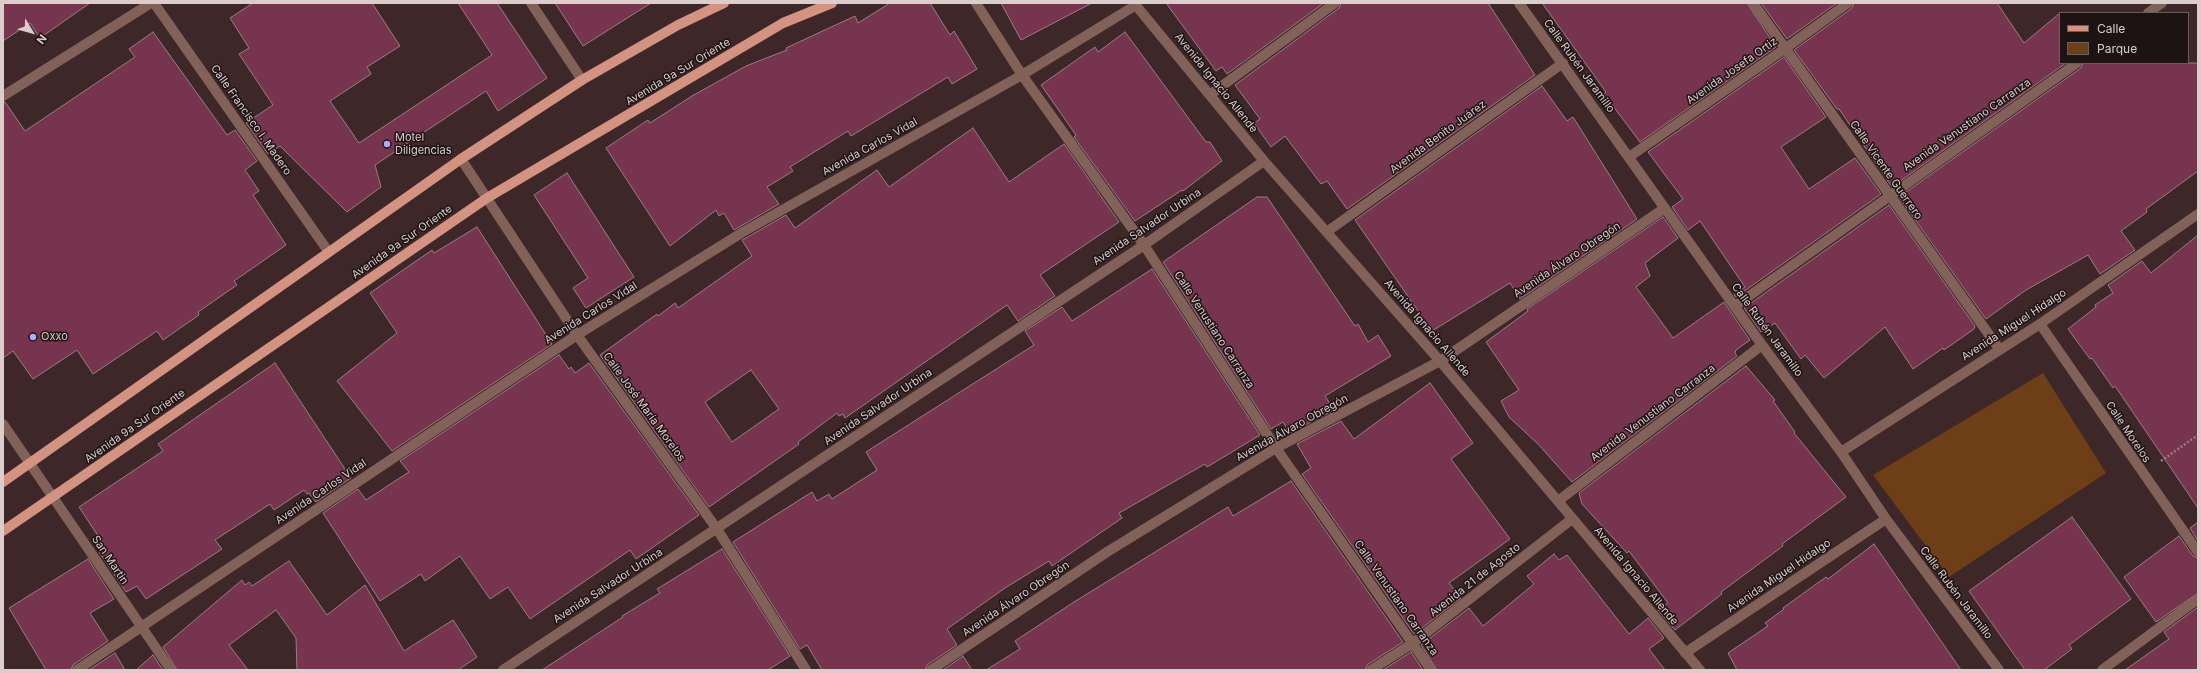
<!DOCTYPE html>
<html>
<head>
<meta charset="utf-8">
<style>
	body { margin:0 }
	#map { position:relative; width:2201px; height:673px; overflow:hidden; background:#3d2728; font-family:Inter,sans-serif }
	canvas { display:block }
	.frame { position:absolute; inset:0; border:4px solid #dccdcd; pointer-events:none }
	.legend { position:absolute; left:2059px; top:12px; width:130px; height:52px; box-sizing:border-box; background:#1d1313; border:1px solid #695d5d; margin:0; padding:5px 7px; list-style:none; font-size:12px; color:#dccdcd }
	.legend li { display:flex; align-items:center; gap:8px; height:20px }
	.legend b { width:20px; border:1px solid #695d5d }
	.north { position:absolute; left:12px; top:12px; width:40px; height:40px; -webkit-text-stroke:3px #1d1313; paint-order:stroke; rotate:127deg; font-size:11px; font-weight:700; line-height:16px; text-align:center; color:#dccdcd }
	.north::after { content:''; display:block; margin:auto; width:14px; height:18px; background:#dccdcd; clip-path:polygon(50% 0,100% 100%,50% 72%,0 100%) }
</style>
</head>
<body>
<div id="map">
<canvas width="2201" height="673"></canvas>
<div class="frame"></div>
<ul class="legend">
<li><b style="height:5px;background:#d49380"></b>Calle</li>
<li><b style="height:11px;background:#6e3e16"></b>Parque</li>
</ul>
<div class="north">N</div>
</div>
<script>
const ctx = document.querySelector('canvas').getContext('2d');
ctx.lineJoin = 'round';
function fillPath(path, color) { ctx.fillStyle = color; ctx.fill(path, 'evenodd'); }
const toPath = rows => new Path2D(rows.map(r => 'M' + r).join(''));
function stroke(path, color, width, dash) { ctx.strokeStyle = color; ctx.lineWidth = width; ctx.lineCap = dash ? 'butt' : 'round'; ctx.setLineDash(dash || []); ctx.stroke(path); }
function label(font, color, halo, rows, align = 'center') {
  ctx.font = font + ' Inter,sans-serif'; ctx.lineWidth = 3; ctx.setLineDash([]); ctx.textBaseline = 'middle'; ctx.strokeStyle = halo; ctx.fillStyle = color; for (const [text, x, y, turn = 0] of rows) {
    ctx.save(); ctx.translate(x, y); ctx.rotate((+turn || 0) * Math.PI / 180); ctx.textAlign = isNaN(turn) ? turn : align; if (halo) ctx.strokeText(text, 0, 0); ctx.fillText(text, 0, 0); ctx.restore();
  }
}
const green = toPath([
	[2043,373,2106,473,1949,577,1873,475]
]);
const building = toPath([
	[3,3,90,3,40,38,30,23,3,41,3,3],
	[253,3,372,3,400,46,367,67,371,74,330,101,359,143,492,55,458,3,497,3,547,78,498,111,486,91,375,165,381,187,347,212,280,146,268,154,246,123,273,105,239,54,249,48,230,18,253,3],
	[555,3,651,3,583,46,555,3],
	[890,3,930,3,950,35,954,31,977,69,952,84,948,77,851,136,848,131,790,167,793,171,767,187,779,204,734,230,724,213,719,216,716,210,670,246,606,148,648,120,650,123,692,96,746,66,787,50,786,48,855,16,858,23,890,3],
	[1001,3,1092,3,1021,40,1001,3],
	[1166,3,1324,3,1227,74,1222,67,1216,71,1166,3],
	[1341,3,1488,3,1535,75,1347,209,1327,181,1321,184,1285,136,1271,147,1254,123,1260,119,1235,85,1339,8,1341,3],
	[1542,3,1747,3,1776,47,1640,142,1604,94,1606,92,1542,3],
	[1761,3,1837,3,1787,39,1761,3],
	[1854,3,1997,3,2024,43,2060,13,2060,63,2066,63,1892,187,1839,109,1837,109,1794,50,1852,8,1854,3],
	[153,32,227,135,235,130,257,161,245,170,259,191,253,195,286,245,234,281,237,285,198,312,199,315,163,340,157,331,93,374,77,350,33,379,13,351,3,358,3,102,5,102,25,131,135,57,129,49,153,32],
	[1125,32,1206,142,1210,142,1222,161,1183,191,1182,190,1135,221,1074,137,1076,135,1041,85,1095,47,1098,52,1125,32],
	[1784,57,1826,117,1781,147,1809,189,1855,158,1881,194,1736,297,1734,295,1745,287,1700,221,1688,230,1672,207,1683,199,1648,152,1784,57],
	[2083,63,2198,63,2198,171,2146,209,2147,212,2121,231,2135,250,2100,274,2088,255,2026,290,1986,319,1899,197,2081,68,2083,63],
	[1542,86,1567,121,1573,117,1637,219,1520,299,1510,283,1432,331,1355,220,1542,86],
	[973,128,1009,182,1064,144,1119,222,1040,275,1055,296,1018,321,1007,305,845,418,843,414,839,416,837,413,798,442,799,444,709,507,600,355,657,314,658,316,675,303,678,308,752,256,742,240,746,238,786,215,795,228,877,170,889,187,973,128],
	[751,370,779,409,732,442,705,402,751,370],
	[567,173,634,277,586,308,573,288,588,278,534,195,567,173],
	[1257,197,1267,197,1355,326,1358,324,1368,342,1378,335,1391,356,1325,396,1334,410,1290,433,1283,422,1271,429,1163,262,1257,197],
	[1889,205,1975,326,1974,329,1944,350,1943,348,1913,369,1885,327,1824,378,1805,355,1801,359,1775,323,1761,332,1744,308,1889,205],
	[1663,217,1678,238,1645,263,1650,276,1636,287,1673,338,1724,302,1750,340,1736,350,1735,353,1737,356,1572,482,1538,444,1509,417,1501,401,1519,390,1486,342,1528,311,1527,309,1663,217],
	[477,227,552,344,392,451,337,381,397,333,370,293,432,250,434,253,477,227],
	[2198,235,2198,508,2115,386,2113,388,2092,358,2090,359,2068,329,2096,307,2095,305,2113,293,2108,285,2142,261,2151,273,2198,235],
	[1152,269,1260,435,1207,467,1205,464,1119,513,1122,518,1052,566,1049,561,1005,588,947,629,957,645,927,665,925,670,822,670,807,645,800,649,733,542,812,492,817,501,829,494,832,499,877,470,866,452,1034,345,1025,331,1062,307,1072,321,1152,269],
	[559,355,569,369,571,367,575,373,589,363,699,515,636,559,630,550,530,619,508,587,490,599,460,556,425,581,421,574,380,601,323,513,358,489,366,500,409,472,400,461,559,355],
	[275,363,351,478,316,502,309,493,307,494,304,490,274,510,270,504,215,540,222,549,146,599,137,586,126,592,99,552,106,548,79,507,163,451,158,444,275,363],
	[1746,366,1775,400,1773,401,1795,432,1794,433,1846,497,1782,544,1783,546,1721,592,1722,594,1675,630,1658,610,1668,603,1629,551,1627,553,1582,504,1579,493,1746,366],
	[1430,383,1473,443,1451,459,1510,539,1449,583,1461,598,1414,634,1302,474,1311,468,1297,444,1341,421,1354,439,1430,383],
	[1291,481,1403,642,1367,665,1365,670,986,670,1020,649,1015,641,1074,602,1228,507,1233,516,1291,481],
	[2072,517,2131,599,2069,645,2072,649,2044,670,2025,670,1969,591,2072,517],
	[2198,522,2198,541,2190,528,2198,522],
	[2179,536,2193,556,2198,558,2198,593,2156,622,2124,577,2179,536],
	[1874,544,1961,670,1737,670,1728,653,1768,626,1765,623,1784,609,1783,608,1826,577,1828,579,1874,544],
	[722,549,790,656,768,670,542,670,623,617,622,616,660,593,657,589,722,549],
	[1554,554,1559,560,1567,555,1629,634,1648,618,1664,638,1649,649,1665,670,1437,670,1421,645,1469,608,1483,626,1534,584,1527,576,1554,554],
	[88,559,114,599,90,613,108,641,73,665,71,670,46,670,9,608,88,559],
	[289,561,327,615,365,585,404,651,453,620,477,657,458,670,297,670,296,638,276,610,229,645,248,670,177,670,163,647,242,580,245,585,249,582,252,586,289,561],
	[2198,607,2198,670,2125,670,2169,639,2164,632,2198,607],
	[1411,652,1423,670,1383,670,1411,652],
	[115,653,125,670,89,670,115,653],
	[153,655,163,670,136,670,153,655],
	[963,656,972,670,943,670,963,656]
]);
const path = toPath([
	[2161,461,2198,435]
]);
const minor = toPath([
	[154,3,328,251],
	[531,3,582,80],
	[976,3,1022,75,1144,245,1276,448,1431,670],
	[1134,3,1264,161,1440,361,1700,670],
	[1519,3,1762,345,1841,452,1886,519,1999,670],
	[1753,3,2000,350],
	[2148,13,2162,3],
	[1211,94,1335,3],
	[3,96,151,3],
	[1629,157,1786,48,1848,3],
	[461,159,577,335,717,529,806,670],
	[1328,231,1563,63],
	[1735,306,2077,63],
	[2040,324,2198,552],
	[3,424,171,670],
	[1841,452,2040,324,2198,214],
	[1558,501,1762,345],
	[1685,653,1886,519],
	[77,670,577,335,743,232,1022,75,1136,5],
	[503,670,1144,245,1264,161],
	[931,670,1107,552,1276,448,1440,361,1665,208],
	[1371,670,1413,643,1572,519],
	[2102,670,2198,599]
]);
const major = toPath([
	[3,482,461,159,582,80,678,25,724,3],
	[3,531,487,198,783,23,832,3]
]);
const markers = [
	[387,144,4,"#a8b0fc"],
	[33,337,4,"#a8b0fc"]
];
const streetNames = [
	["Calle Rubén Jaramillo",1579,66,54],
	["Avenida Josefa Ortiz",1732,71,-35],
	["Avenida 9a Sur Oriente",678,72,-31],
	["Avenida Ignacio Allende",1216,83,51],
	["Calle Francisco I. Madero",251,120,55],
	["Avenida Venustiano Carranza",1967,125,-35],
	["Avenida Benito Juárez",1438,137,-36],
	["Avenida Carlos Vidal",870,147,-29],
	["Calle Vicente Guerrero",1886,170,55],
	["Avenida Salvador Urbina",1147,227,-34],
	["Avenida 9a Sur Oriente",402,242,-35],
	["Avenida Álvaro Obregón",1567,260,-34],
	["Avenida Carlos Vidal",591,313,-32],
	["Avenida Miguel Hidalgo",2014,325,-33],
	["Avenida Ignacio Allende",1427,328,49],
	["Calle Venustiano Carranza",1214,330,57],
	["Calle Rubén Jaramillo",1767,330,54],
	["Calle José María Morelos",644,407,54],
	["Avenida Salvador Urbina",878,407,-34],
	["Avenida Venustiano Carranza",1653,413,-37],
	["Avenida 9a Sur Oriente",135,426,-35],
	["Avenida Álvaro Obregón",1292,428,-29],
	["Calle Morelos",2128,432,56],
	["Avenida Carlos Vidal",321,492,-34],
	["San Martin",110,560,56],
	["Avenida Ignacio Allende",1636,576,50],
	["Avenida Miguel Hidalgo",1779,576,-34],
	["Avenida 21 de Agosto",1475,580,-38],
	["Avenida Salvador Urbina",608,586,-33],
	["Calle Rubén Jaramillo",1956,593,53],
	["Calle Venustiano Carranza",1396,598,55],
	["Avenida Álvaro Obregón",1016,599,-34]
];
const poiNames = [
	["Motel",395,138],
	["Diligencias",395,151],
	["Oxxo",41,337]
];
fillPath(green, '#6e3e16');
fillPath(building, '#77344e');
stroke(building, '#987e86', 1);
stroke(path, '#938181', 2.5, [2, 2]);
stroke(minor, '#826258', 10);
stroke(major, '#d49380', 10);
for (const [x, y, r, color] of markers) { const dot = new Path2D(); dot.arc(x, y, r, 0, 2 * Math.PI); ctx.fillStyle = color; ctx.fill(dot); stroke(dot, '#1d1313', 1.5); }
label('11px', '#dccdcd', '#1d1313', streetNames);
label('11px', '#dccdcd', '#1d1313', poiNames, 'left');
</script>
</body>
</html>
